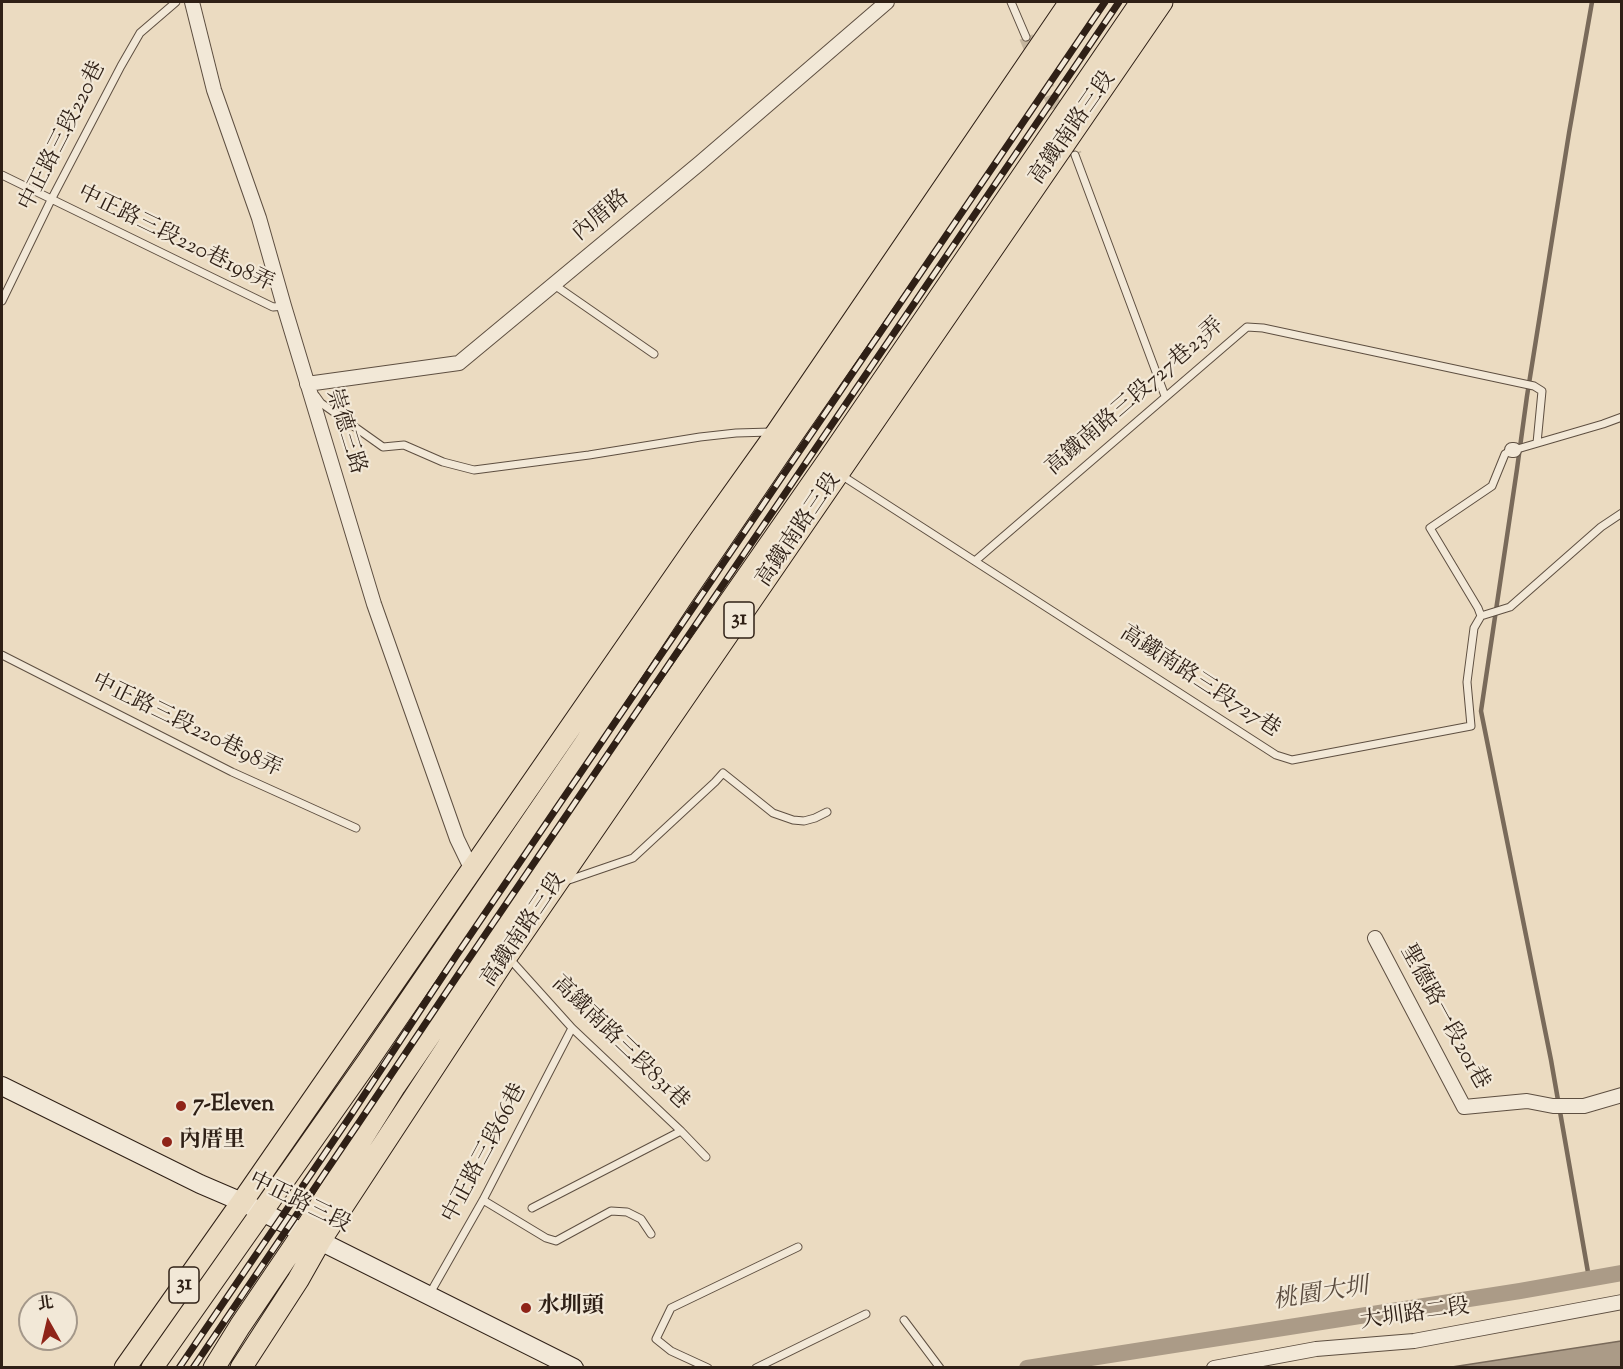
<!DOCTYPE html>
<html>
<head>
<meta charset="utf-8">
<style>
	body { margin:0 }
	#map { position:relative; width:1623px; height:1369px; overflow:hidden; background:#ebdbc1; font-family:"Sorts Mill Goudy","Noto Serif TC",serif }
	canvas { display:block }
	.frame { position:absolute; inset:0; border:3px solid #2f2016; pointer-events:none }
	.north { position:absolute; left:18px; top:1291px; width:60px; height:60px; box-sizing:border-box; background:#f2e8d7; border:2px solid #a4988a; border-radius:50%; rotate:352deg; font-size:16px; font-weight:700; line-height:24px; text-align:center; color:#2f2016 }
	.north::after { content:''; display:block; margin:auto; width:21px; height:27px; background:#8f2418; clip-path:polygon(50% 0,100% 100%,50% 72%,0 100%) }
</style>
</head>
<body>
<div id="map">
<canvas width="1623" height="1369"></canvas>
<div class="frame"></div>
<div class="north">北</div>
</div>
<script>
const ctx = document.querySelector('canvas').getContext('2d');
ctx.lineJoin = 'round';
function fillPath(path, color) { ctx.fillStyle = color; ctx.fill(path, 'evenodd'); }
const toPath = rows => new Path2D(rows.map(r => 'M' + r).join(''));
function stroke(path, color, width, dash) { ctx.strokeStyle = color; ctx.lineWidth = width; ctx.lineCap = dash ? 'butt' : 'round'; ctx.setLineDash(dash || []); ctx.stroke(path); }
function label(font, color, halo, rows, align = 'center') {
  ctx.font = font + ' "Sorts Mill Goudy","Noto Serif TC",serif'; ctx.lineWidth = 4.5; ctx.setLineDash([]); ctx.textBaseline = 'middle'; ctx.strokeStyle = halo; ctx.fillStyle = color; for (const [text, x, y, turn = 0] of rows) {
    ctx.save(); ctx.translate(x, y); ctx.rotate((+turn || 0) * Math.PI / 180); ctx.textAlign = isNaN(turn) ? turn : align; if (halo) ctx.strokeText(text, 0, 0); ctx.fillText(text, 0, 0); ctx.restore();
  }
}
const water = toPath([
	[1621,1341,1621,1367,1452,1367,1621,1341]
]);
const stream = toPath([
	[1589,1278,1551,1060,1481,711,1517,469,1527,396,1569,133,1592,2]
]);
const canal = toPath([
	[1027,1368,1520,1291,1622,1273]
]);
const streetTunnel = toPath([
	[1026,37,1075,155]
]);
const lane = toPath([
	[1011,2,1026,37],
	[1075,155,1165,396],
	[2,175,273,307,284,306],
	[553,284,654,354],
	[2,301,51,200,121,66,140,33,176,2],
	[316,396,321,403,383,447,404,445,443,462,474,470,589,455,700,437,736,433,771,432],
	[1514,450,1603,424,1622,417],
	[841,475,1276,755,1292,760,1471,726,1467,682,1474,628,1481,616],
	[975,561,1247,327,1263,328,1534,386,1542,391,1537,443],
	[1481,616,1478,608,1430,528,1492,486,1505,454,1512,450],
	[1481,616,1510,607,1601,527,1622,513],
	[2,655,232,772,356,828],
	[566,881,633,858,715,782,723,773,773,813,793,820,804,821,815,818,827,812],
	[509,958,572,1028,681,1131,706,1157],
	[483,1200,546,1238,556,1241,611,1211,627,1212,641,1219,651,1234],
	[532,1208,681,1131],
	[429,1295,483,1200,572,1028],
	[904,1320,940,1368],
	[708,1368,671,1351,656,1339,671,1308,798,1247],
	[756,1368,866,1314]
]);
const street = toPath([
	[192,2,214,90,259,218,284,306,374,604,457,839,472,870],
	[307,384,459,363,700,163,887,2],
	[1512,450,1514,450],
	[1375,938,1464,1107,1527,1101,1553,1106,1584,1106,1622,1095],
	[1214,1368,1316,1349,1414,1341,1622,1302]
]);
const secondary = toPath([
	[2,1086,200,1184,242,1202,574,1368]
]);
const primary = toPath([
	[125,1368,242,1202,700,540,777,432,1070,2],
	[152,1368,368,1061,584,745,680,600,795,431,1092,2],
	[214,1368,240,1326,303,1233,395,1086,536,880,829,459,1141,2],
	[241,1368,298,1280,320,1241,507,956,1162,2]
]);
const rail = toPath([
	[179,1368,349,1118,456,956,1105,2],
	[193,1368,358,1124,466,963,1119,2]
]);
const markers = [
	[181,1106,6,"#8f2418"],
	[167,1142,6,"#8f2418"],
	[526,1308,6,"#8f2418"]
];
const shields = [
	[739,620,30],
	[184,1285,30]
];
const shieldNames = [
	["31",739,620],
	["31",184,1285]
];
const streetNames = [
	["高鐵南路三段",1074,129,-55],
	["中正路三段220巷",64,137,-63],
	["內厝路",602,217,-40],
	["中正路三段220巷198弄",175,240,26],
	["高鐵南路三段727巷23弄",1136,398,-41],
	["崇德三路",344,432,73],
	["高鐵南路三段",800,531,-56],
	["高鐵南路三段727巷",1199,683,33],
	["中正路三段220巷98弄",186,727,26],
	["高鐵南路三段",525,931,-56],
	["聖德路一段201巷",1443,1018,61],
	["高鐵南路三段831巷",619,1044,44],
	["中正路三段66巷",486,1154,-62],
	["中正路三段",299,1204,26],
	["大圳路二段",1415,1316,-8]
];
const poiNames = [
	["7-Eleven",193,1106],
	["內厝里",179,1142],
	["水圳頭",538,1308]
];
const waterNames = [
	["桃園大圳",1321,1296,-9]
];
fillPath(water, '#ab9b87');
stroke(water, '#796a5a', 1.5);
stroke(stream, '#796a5a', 4.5);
stroke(canal, '#ab9b87', 16);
stroke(streetTunnel, '#c5b69f', 14, [14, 7]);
stroke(lane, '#5e4f41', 9);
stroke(street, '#5e4f41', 16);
stroke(secondary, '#2f2016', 20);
stroke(primary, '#2f2016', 23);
stroke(lane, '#f2e8d7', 7);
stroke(street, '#f2e8d7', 14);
stroke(secondary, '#f2e8d7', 18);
stroke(primary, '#ebdbc1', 21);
stroke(rail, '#2f2016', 7);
stroke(rail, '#f2e8d7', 4.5, [14]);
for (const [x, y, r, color] of markers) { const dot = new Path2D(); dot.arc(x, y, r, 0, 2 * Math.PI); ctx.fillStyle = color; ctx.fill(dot); stroke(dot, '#f2e8d7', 2); }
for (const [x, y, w] of shields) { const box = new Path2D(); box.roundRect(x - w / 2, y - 18, w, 36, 4.5); ctx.fillStyle = '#f2e8d7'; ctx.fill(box); stroke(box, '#2f2016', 1.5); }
label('bold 21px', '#2f2016', null, shieldNames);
label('22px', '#2f2016', '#f2e8d7', streetNames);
label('bold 22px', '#2f2016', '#f2e8d7', poiNames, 'left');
label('italic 24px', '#5a4b3e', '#f2e8d7', waterNames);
</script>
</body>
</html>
